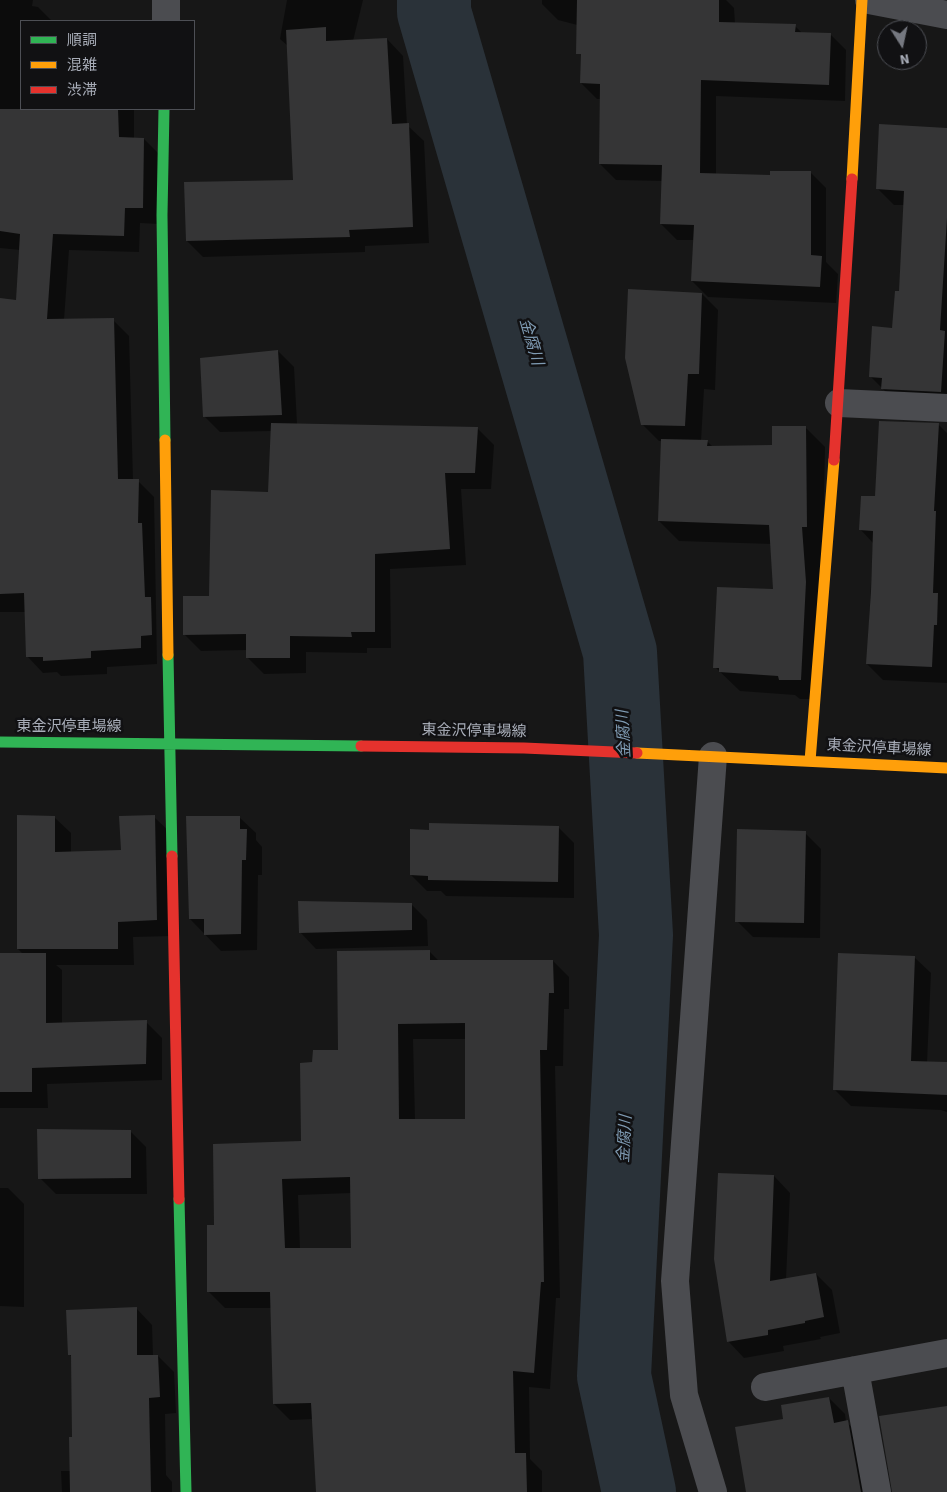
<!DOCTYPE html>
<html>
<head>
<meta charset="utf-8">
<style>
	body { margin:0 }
	#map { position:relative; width:947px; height:1492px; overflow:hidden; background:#171717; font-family:"Source Sans 3","Noto Sans JP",sans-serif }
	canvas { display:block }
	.legend { position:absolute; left:20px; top:20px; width:175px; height:90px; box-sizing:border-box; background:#111113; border:1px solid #4d4f55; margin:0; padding:6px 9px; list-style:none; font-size:15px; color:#a8adb8 }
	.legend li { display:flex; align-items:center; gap:10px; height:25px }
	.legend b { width:25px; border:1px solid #4d4f55 }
	.north { position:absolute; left:877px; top:20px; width:50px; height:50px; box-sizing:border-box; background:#111113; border:1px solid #4d4f55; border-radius:50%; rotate:170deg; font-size:14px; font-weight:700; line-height:20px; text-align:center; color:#a8adb8 }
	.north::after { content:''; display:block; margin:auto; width:18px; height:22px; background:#757880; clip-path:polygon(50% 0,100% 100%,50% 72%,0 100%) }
</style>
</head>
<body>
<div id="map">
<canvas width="947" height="1492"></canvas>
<ul class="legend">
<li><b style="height:6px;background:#30b455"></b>順調</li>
<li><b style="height:6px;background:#ff9f0a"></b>混雑</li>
<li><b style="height:6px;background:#e5322d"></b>渋滞</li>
</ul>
<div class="north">N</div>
</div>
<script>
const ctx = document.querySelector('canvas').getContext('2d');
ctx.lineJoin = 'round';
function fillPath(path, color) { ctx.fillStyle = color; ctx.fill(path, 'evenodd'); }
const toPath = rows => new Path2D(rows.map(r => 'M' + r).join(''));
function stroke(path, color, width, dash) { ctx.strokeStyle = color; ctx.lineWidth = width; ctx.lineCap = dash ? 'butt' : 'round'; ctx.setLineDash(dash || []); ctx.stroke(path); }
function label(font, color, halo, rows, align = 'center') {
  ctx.font = font + ' "Source Sans 3","Noto Sans JP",sans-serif'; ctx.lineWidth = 5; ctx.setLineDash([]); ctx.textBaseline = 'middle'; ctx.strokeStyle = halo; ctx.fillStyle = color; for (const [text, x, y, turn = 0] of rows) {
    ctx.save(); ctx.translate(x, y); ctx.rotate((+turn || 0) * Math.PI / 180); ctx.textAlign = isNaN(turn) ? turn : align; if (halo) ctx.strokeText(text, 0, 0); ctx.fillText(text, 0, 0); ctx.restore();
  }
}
const shadow = toPath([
	[0,0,33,0,32,6,38,7,52,21,21,21,21,109,134,109,134,139,144,139,160,155,159,224,140,223,139,252,69,250,64,320,113,320,129,336,133,480,138,481,154,497,157,664,107,667,107,674,61,676,57,672,43,673,27,656,26,612,0,612,0,299,17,301,20,250,0,248],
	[287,0,363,0,353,41,387,39,403,56,407,125,424,141,429,243,365,246,365,252,203,257,187,241,294,181,288,46,280,39],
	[542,0,726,0,734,8,735,24,795,26,803,34,830,34,846,50,845,101,716,96,716,175,772,176,810,172,826,188,826,262,838,274,836,303,708,297,692,281,694,240,677,240,661,224,663,181,616,180,600,164,601,99,597,99,581,83,593,29,558,20,542,4],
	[947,130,947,407,899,405,870,376,893,329,900,293,904,205,894,205,877,188],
	[702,294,718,310,715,390,704,389,701,441,707,441,713,447,773,446,805,427,825,447,820,699,800,699,795,695,740,691,715,667,774,591,772,544,679,541,659,521,662,441,659,441,642,424],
	[278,351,294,367,297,424,477,428,494,445,491,489,461,489,466,565,390,569,391,648,367,648,367,653,306,652,306,673,264,674,248,658,247,650,201,651,184,634,210,597,270,493,272,431,220,432,204,416],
	[938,424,947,433,947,683,883,680,867,664,873,543,860,529,876,497],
	[54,817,71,833,71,853,122,851,154,817,171,833,173,936,133,937,134,965,56,965,62,970,62,1024,146,1022,162,1038,162,1080,47,1084,48,1108,0,1108,0,955,23,954,18,949],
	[239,817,256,833,256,840,262,847,262,875,258,875,257,950,221,951,190,919],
	[558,827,574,843,574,898,446,896,441,891,427,891,411,875],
	[805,833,821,849,820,938,753,937,737,921],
	[411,904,427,920,428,946,316,949,300,932],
	[430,952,439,961,553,961,569,977,569,1009,564,1009,563,1066,555,1066,560,1298,556,1298,550,1389,529,1387,530,1459,542,1471,542,1492,317,1492,314,1419,290,1420,274,1404,271,1308,225,1308,209,1292,215,1226,303,1142,314,1063,339,1051],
	[413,1039,467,1039,467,1120,415,1120],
	[351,1193,353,1249,300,1249,298,1195],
	[914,957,931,973,927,1063,947,1063,947,1112,941,1110,851,1106,835,1090],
	[130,1131,146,1147,147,1194,56,1194,40,1178],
	[774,1176,790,1193,786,1279,816,1274,832,1290,840,1333,820,1337,821,1339,783,1346,784,1351,744,1358,728,1341],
	[0,1188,8,1188,24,1204,24,1307,0,1306],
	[136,1308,152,1325,153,1356,158,1356,174,1372,176,1413,165,1414,166,1475,172,1482,172,1492,62,1492,61,1471,71,1471,74,1438,72,1357,70,1355,66,1311],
	[829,1398,845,1414,846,1422,864,1438,874,1492,749,1492,785,1420]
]);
const river = toPath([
	[434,0,434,12,620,652,636,935,614,1376,639,1492]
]);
const building = toPath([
	[577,0,719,0,719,22,796,24,795,32,831,33,829,85,701,80,700,173,770,175,770,171,811,171,811,255,822,256,820,287,691,281,694,225,660,224,662,165,599,164,600,84,580,83,581,54,576,54],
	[326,27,326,41,387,38,392,124,409,123,413,227,349,230,350,237,186,241,184,182,293,180,286,30],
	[0,109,118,109,119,137,144,138,143,208,125,208,124,236,53,234,47,319,114,318,118,479,139,479,138,523,142,523,145,597,151,597,152,635,141,636,141,648,91,651,91,658,43,661,43,657,26,657,24,593,0,594,0,298,16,300,20,234,0,231],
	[879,124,947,128,947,218,940,330,945,331,941,392,881,389,882,378,869,377,872,326,892,328,895,291,899,291,904,191,876,189],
	[628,289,702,293,699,374,688,374,685,426,641,425,625,358],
	[278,350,282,415,203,417,200,358],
	[879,421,939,423,934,511,936,511,933,593,938,593,937,625,934,625,932,667,866,664,871,591,873,531,859,530,861,496,875,496],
	[271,423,478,427,475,473,445,473,450,549,375,554,375,632,351,632,352,637,290,636,290,658,246,658,246,634,183,635,183,596,209,596,211,490,268,492],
	[772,426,806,426,807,527,802,527,806,582,801,680,779,680,778,676,719,672,719,668,713,668,717,587,773,589,769,525,658,521,661,439,708,440,707,446,772,445],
	[17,815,55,816,55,852,121,850,119,816,155,815,157,920,118,922,118,949,17,949],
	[186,816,240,816,240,829,247,829,246,860,242,860,241,934,204,935,204,919,189,919],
	[429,823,559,826,558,882,428,880,428,876,410,875,410,829,429,830],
	[737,829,806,831,804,923,735,922],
	[298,901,412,903,412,930,299,933],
	[430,950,430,960,553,960,554,993,549,993,547,1050,540,1050,544,1282,541,1282,534,1373,513,1371,515,1453,526,1453,527,1492,316,1492,311,1403,273,1404,270,1292,207,1292,207,1225,214,1225,213,1144,301,1141,300,1063,312,1062,313,1050,338,1050,337,951],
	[465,1023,465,1119,399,1119,398,1024],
	[350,1177,351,1248,285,1248,282,1179],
	[0,953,46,953,46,1023,147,1020,146,1064,32,1068,32,1092,0,1092],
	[838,953,915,956,911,1061,947,1062,947,1095,833,1090],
	[37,1129,131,1130,131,1178,38,1179],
	[718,1173,774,1175,770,1281,816,1273,824,1317,805,1321,805,1323,768,1330,768,1335,727,1342,714,1259],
	[137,1307,137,1355,158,1355,160,1397,149,1398,151,1492,70,1492,69,1437,72,1437,71,1355,68,1355,66,1310],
	[829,1397,834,1423,848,1420,861,1492,746,1492,735,1427,783,1419,781,1405],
	[947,1406,947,1492,892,1492,879,1416]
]);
const street = toPath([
	[869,0,947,15],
	[166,21,166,0],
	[839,403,947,408],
	[713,756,675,1281,684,1395,713,1492],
	[855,1370,877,1492],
	[765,1387,947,1353]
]);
const fast = toPath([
	[164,109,162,215,165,440],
	[168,655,172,856],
	[0,742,361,746],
	[179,1199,186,1492]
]);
const slow = toPath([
	[852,179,862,0],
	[165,440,168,655],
	[637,753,947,768],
	[810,761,834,460]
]);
const jam = toPath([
	[834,460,852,179],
	[361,746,524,748,637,753],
	[172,856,179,1199]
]);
const streetNames = [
	["東金沢停車場線",69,728],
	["東金沢停車場線",474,732,1],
	["東金沢停車場線",879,749,3]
];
const waterNames = [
	["金腐川",530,342,74],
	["金腐川",625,734,-93],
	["金腐川",626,1139,-87]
];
fillPath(shadow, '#0007');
stroke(river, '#2a3239', 74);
fillPath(building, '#353536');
stroke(street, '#4b4c50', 28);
stroke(fast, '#30b455', 11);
stroke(slow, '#ff9f0a', 11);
stroke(jam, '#e5322d', 11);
label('15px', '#a8adb8', '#111113', streetNames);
label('italic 16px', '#7f9bb3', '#111113', waterNames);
</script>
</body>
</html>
